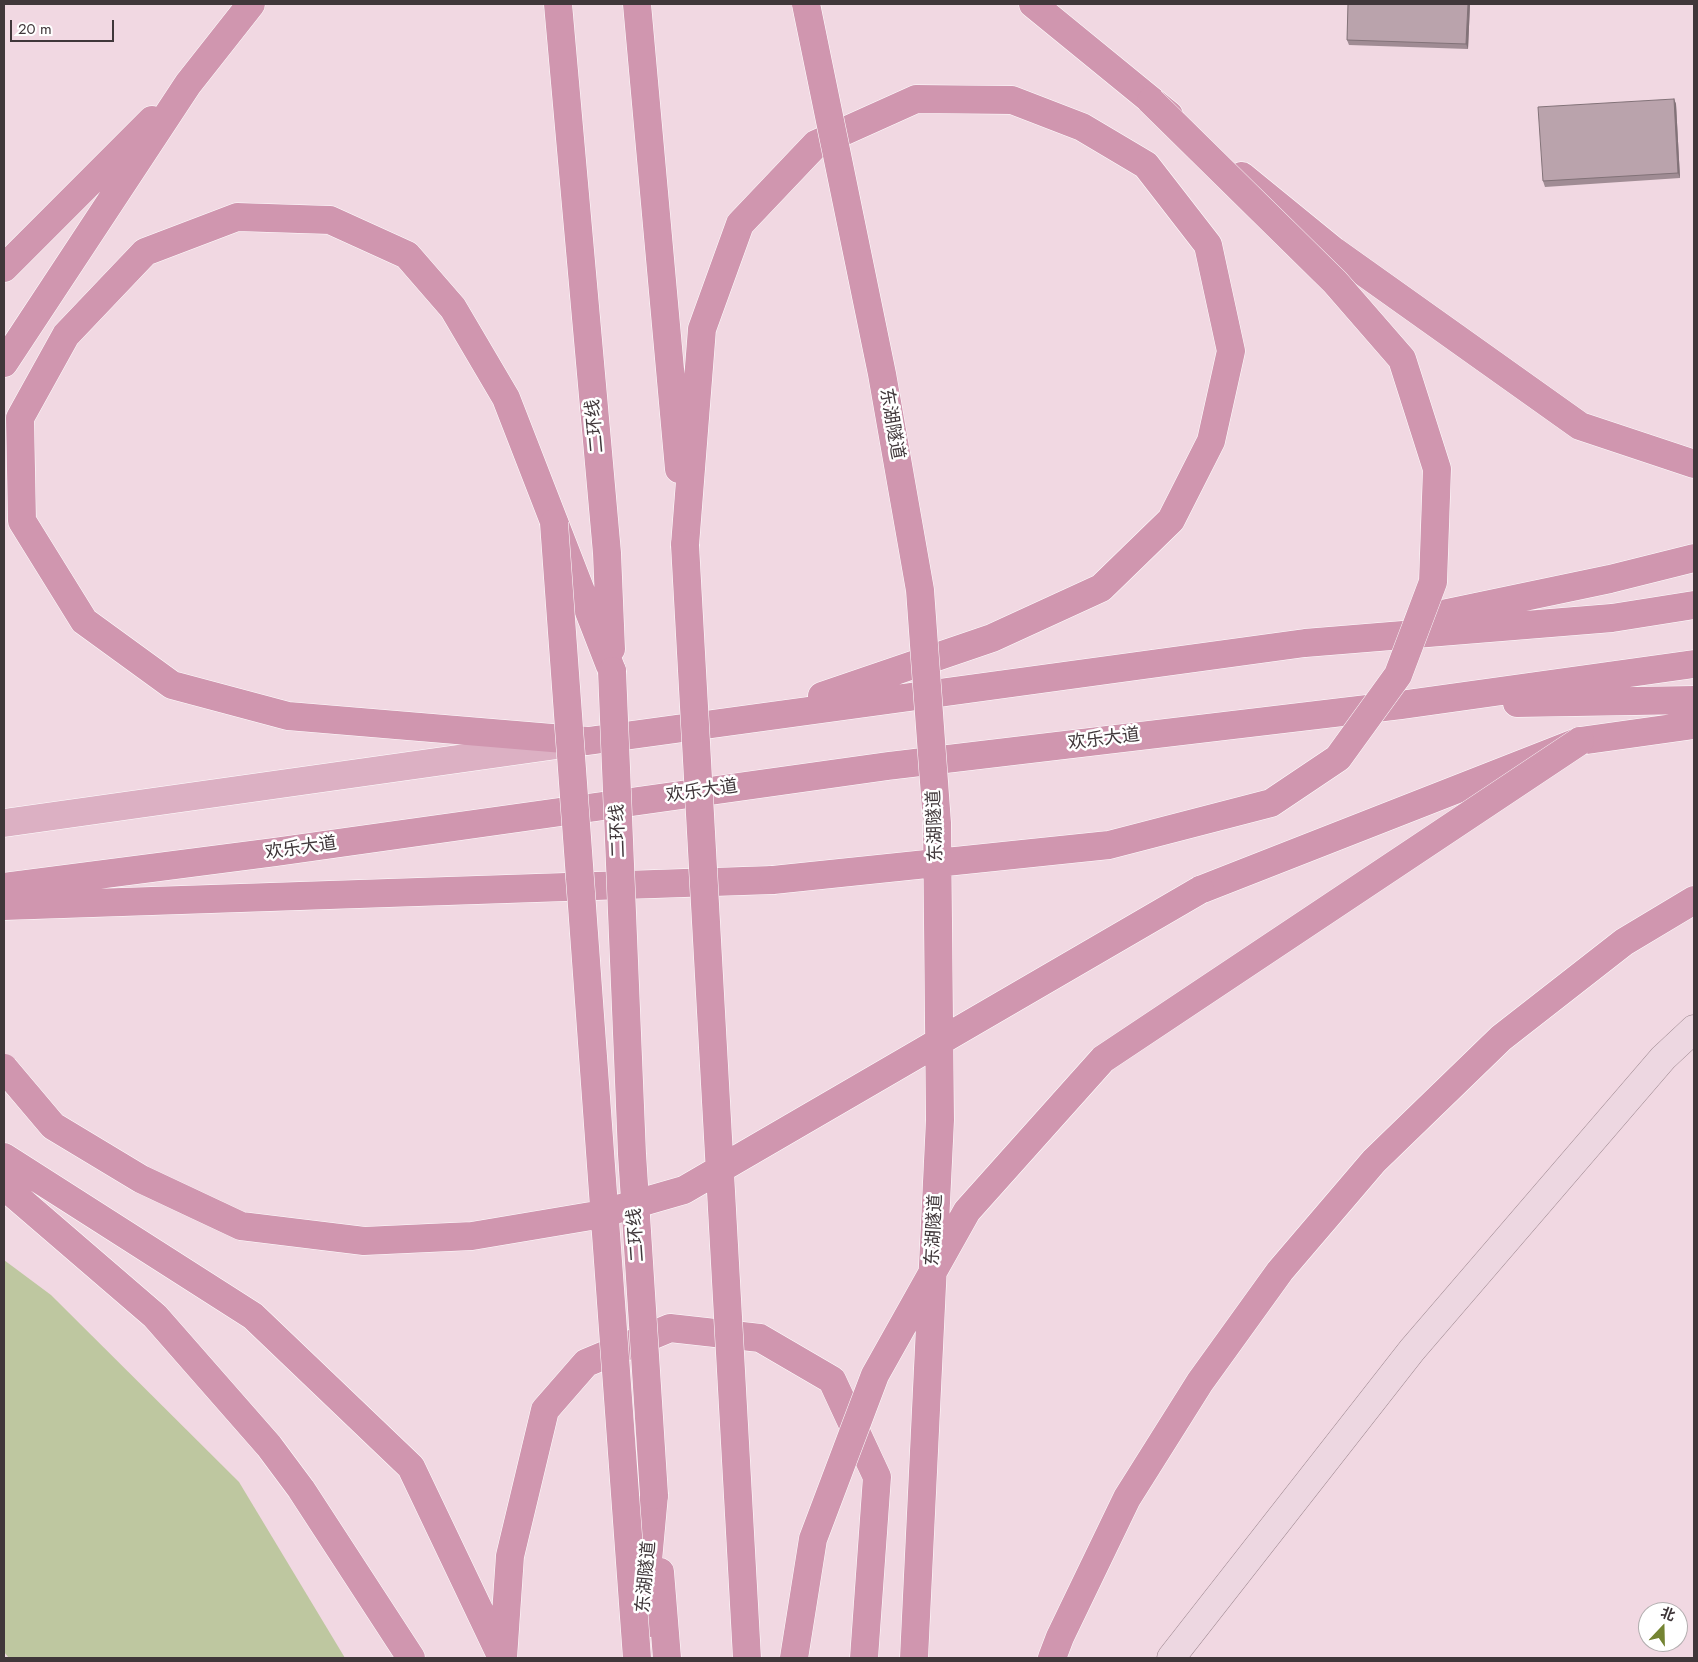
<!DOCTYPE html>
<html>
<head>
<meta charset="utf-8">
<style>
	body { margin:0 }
	#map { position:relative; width:1698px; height:1662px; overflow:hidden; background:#f1d8e2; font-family:Jost,"Noto Sans SC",sans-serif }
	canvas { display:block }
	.frame { position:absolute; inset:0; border:5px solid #40373a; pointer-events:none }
	.north { position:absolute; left:1638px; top:1602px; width:50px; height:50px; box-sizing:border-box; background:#fff; border:1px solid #b3afb0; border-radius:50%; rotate:21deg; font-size:14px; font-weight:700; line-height:20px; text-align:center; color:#40373a }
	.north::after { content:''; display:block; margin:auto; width:18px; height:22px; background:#748432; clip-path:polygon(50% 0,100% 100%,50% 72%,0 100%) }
	.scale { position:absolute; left:10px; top:20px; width:104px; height:22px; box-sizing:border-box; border:2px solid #40373a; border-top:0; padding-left:6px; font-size:15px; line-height:18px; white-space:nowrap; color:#40373a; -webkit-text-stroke:4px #fff; paint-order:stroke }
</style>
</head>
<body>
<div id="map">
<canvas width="1698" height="1662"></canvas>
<div class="frame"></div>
<div class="north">北</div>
<div class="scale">20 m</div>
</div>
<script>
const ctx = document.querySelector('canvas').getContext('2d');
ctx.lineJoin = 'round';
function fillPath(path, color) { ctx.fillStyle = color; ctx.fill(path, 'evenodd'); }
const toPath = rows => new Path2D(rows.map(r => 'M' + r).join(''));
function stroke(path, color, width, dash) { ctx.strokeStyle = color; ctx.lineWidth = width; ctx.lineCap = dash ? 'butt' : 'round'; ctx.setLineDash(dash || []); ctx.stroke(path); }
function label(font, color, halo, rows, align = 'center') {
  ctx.font = font + ' Jost,"Noto Sans SC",sans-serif'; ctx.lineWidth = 5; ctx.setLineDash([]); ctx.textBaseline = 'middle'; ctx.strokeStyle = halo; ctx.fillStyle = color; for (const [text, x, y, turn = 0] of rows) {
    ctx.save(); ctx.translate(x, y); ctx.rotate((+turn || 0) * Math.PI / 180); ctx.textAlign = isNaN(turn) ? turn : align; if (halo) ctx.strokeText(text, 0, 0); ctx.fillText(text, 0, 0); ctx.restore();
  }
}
const green = toPath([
	[4,1260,51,1295,239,1482,345,1658,9,1658,4,1652]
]);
const secondary = toPath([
	[1171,1658,1412,1350,1663,1058,1694,1029]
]);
const primary = toPath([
	[4,823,564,744]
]);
const trunk = toPath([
	[558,4,607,553,611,649],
	[637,4,679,469],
	[1033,4,1169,115],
	[1242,176,1334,251,1580,426,1694,464],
	[4,268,152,120],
	[4,363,188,84,251,4],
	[685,545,702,329,740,224,816,144,916,99,1012,100,1082,127,1146,165,1208,245,1231,351,1211,441,1171,520,1101,588,992,638,822,696],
	[1419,619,1610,579,1694,558],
	[612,671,506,398,453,308,407,255,330,220,237,217,145,252,66,335,20,418,22,521,84,621,172,685,288,716,588,741,1305,643,1612,618,1694,605],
	[1517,703,1694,700],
	[4,887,275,852,888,766,1401,705,1694,664],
	[1200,890,1580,741,1694,725],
	[4,906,773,880],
	[4,1157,253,1316,411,1467,502,1658],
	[4,1186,155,1316,269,1446,301,1489,411,1658],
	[660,1572,667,1658],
	[642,1626,654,1495],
	[503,1658,510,1556,545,1410,586,1363,670,1328,760,1338,832,1380,877,1477,864,1658],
	[1052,1658,1060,1637,1127,1498,1200,1382,1280,1271,1374,1161,1501,1038,1624,942,1694,900]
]);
const trunkBridge = toPath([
	[806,4,882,374,920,590,937,823,940,1120,914,1658],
	[554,523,637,1658],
	[685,545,747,1658],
	[612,671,632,1154,654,1495],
	[773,880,1109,845,1271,803,1338,758,1398,675,1433,582,1437,469,1402,359,1335,282,1151,101],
	[4,1068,53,1126,141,1179,241,1226,364,1241,472,1236,597,1215,684,1190,1200,890],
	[794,1658,813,1539,875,1375,967,1211,1103,1059,1580,741]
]);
const wall = toPath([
	[1348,4,1470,4,1468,49,1349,45,1347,40],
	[1674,99,1676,104,1680,178,1545,187,1543,181]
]);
const shadedWall = toPath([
	[1468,4,1470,4,1468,49,1466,44],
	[1674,99,1676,104,1680,178,1678,173]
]);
const building = toPath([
	[1348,4,1468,4,1466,44,1347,40,1348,4],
	[1674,99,1678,173,1543,181,1538,107,1674,99]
]);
const streetNames = [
	["东湖隧道",891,424,80],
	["二环线",596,426,-95],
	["欢乐大道",1104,740,-7],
	["欢乐大道",702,792,-8],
	["东湖隧道",936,826,-92],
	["二环线",619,831,-92],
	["欢乐大道",301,849,-8],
	["东湖隧道",935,1230,-87],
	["二环线",637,1235,-94],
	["东湖隧道",647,1577,-85]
];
fillPath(green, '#bec7a0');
stroke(secondary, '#98828a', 29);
stroke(primary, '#fff', 29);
stroke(trunk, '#fff', 29);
stroke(secondary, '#edd7e1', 28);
stroke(primary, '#dcb0c3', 28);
stroke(trunk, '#d096af', 28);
stroke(trunkBridge, '#fff', 29, []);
stroke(trunkBridge, '#d096af', 28);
fillPath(wall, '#a08c94');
fillPath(shadedWall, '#827278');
fillPath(building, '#baa3ac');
stroke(building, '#827278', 1);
label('18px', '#40373a', '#fff', streetNames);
</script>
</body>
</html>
